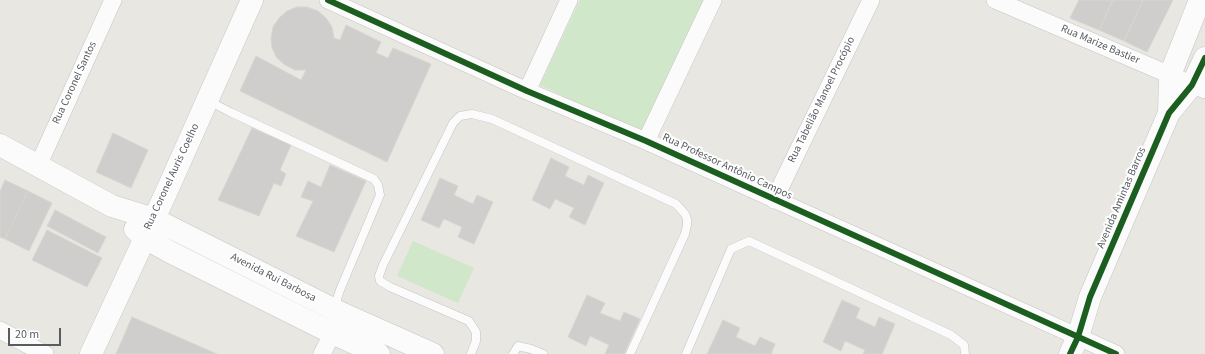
<!DOCTYPE html>
<html>
<head>
<meta charset="utf-8">
<style>
	body { margin:0 }
	#map { position:relative; width:1205px; height:354px; overflow:hidden; background:#e8e7e2; font-family:"Source Sans 3",sans-serif }
	canvas { display:block }
	.scale { position:absolute; left:8px; top:328px; width:53px; height:18px; box-sizing:border-box; border:2px solid #575c61; border-top:0; padding-left:5px; font-size:12px; line-height:14px; white-space:nowrap; color:#575c61; -webkit-text-stroke:3px #fff; paint-order:stroke }
</style>
</head>
<body>
<div id="map">
<canvas width="1205" height="354"></canvas>
<div class="scale">20 m</div>
</div>
<script>
const ctx = document.querySelector('canvas').getContext('2d');
ctx.lineJoin = 'round';
function fillPath(path, color) { ctx.fillStyle = color; ctx.fill(path, 'evenodd'); }
const toPath = rows => new Path2D(rows.map(r => 'M' + r).join(''));
function stroke(path, color, width, dash) { ctx.strokeStyle = color; ctx.lineWidth = width; ctx.lineCap = dash ? 'butt' : 'round'; ctx.setLineDash(dash || []); ctx.stroke(path); }
function label(font, color, halo, rows, align = 'center') {
  ctx.font = font + ' "Source Sans 3",sans-serif'; ctx.lineWidth = 4; ctx.setLineDash([]); ctx.textBaseline = 'middle'; ctx.strokeStyle = halo; ctx.fillStyle = color; for (const [text, x, y, turn = 0] of rows) {
    ctx.save(); ctx.translate(x, y); ctx.rotate((+turn || 0) * Math.PI / 180); ctx.textAlign = isNaN(turn) ? turn : align; if (halo) ctx.strokeText(text, 0, 0); ctx.fillText(text, 0, 0); ctx.restore();
  }
}
const green = toPath([
	[580,0,705,0,642,134,540,85],
	[413,241,474,268,458,303,397,276]
]);
const building = toPath([
	[1079,0,1113,0,1099,30,1070,18,1079,0],
	[1113,0,1143,0,1124,41,1099,30,1113,0],
	[1143,0,1173,0,1147,52,1124,41,1143,0],
	[297,7,307,7,318,11,326,18,332,27,334,38,340,40,346,25,381,42,376,53,388,58,393,48,431,64,387,162,240,91,256,56,301,80,306,70,295,70,285,65,277,58,272,48,271,38,273,27,279,18,287,11,297,7],
	[252,128,291,145,280,170,286,174,281,186,274,183,259,216,218,200,252,128],
	[113,133,148,150,131,188,96,172,113,133],
	[551,158,569,167,565,176,584,185,588,175,604,183,585,225,569,217,574,208,555,199,550,209,532,200,551,158],
	[330,165,366,181,334,252,296,236,313,201,301,197,308,181,321,187,330,165],
	[440,178,458,186,454,195,473,204,477,195,493,202,474,244,458,237,462,227,444,219,439,228,421,220,440,178],
	[5,180,28,191,5,239,0,237,0,191,5,180],
	[28,191,52,203,29,251,5,239,28,191],
	[55,210,106,237,98,253,47,226,55,210],
	[47,230,102,258,87,287,32,260,47,230],
	[587,295,605,303,600,313,620,321,624,312,640,319,624,354,605,354,609,345,590,336,586,346,568,337,587,295],
	[842,300,860,308,856,318,875,327,879,317,895,324,882,354,863,354,865,350,845,341,841,351,823,342,842,300],
	[132,317,217,354,116,354,132,317],
	[723,320,740,328,736,337,755,346,760,337,775,344,771,354,707,354,723,320]
]);
const lane = toPath([
	[209,101,230,112,374,179,378,185,380,195,340,290,334,308],
	[471,354,476,341,476,332,469,321,390,287,380,281,379,276,383,265,453,123,460,116,472,114,492,119,676,204,685,214,687,219,687,225,685,234,630,354],
	[513,354,518,346,531,349,543,354],
	[686,354,731,249,749,241,951,335,964,345,965,354]
]);
const street = toPath([
	[328,0,527,91,646,141,1116,354],
	[995,0,1205,90],
	[527,91,569,0],
	[646,141,713,0],
	[38,166,113,0],
	[774,200,871,0],
	[0,330,45,354],
	[322,354,338,322]
]);
const secondary = toPath([
	[1169,113,1170,75,1200,0],
	[0,145,112,206,154,219,341,313,433,354],
	[135,229,145,238,170,252,332,333,379,354],
	[91,354,165,195,252,0],
	[1070,354,1078,337,1090,297,1169,113,1192,85,1205,58]
]);
const cycleway = toPath([
	[328,0,527,91,646,141,1116,354],
	[1070,354,1078,337,1090,297,1169,113,1192,85,1205,58]
]);
const streetNames = [
	["Rua Marize Bastier",1100,45,23],
	["Rua Coronel Santos",75,83,-65],
	["Rua Tabelião Manoel Procópio",822,100,-64],
	["Rua Professor Antônio Campos",727,167,25],
	["Rua Coronel Auris Coelho",172,177,-65],
	["Avenida Amintas Barros",1122,198,-67],
	["Avenida Rui Barbosa",273,278,27]
];
fillPath(green, '#d0e7ca');
fillPath(building, '#d0cecc');
stroke(building, '#d8d5d1', 1);
stroke(lane, '#c4c4c3', 9);
stroke(street, '#c4c4c3', 18);
stroke(secondary, '#c4c5c4', 23);
stroke(lane, '#fcfbfb', 8);
stroke(street, '#fcfbfb', 17);
stroke(secondary, '#fcfbfb', 22);
stroke(cycleway, '#1b5e20', 6);
label('11px', '#575c61', '#fff', streetNames);
</script>
</body>
</html>
